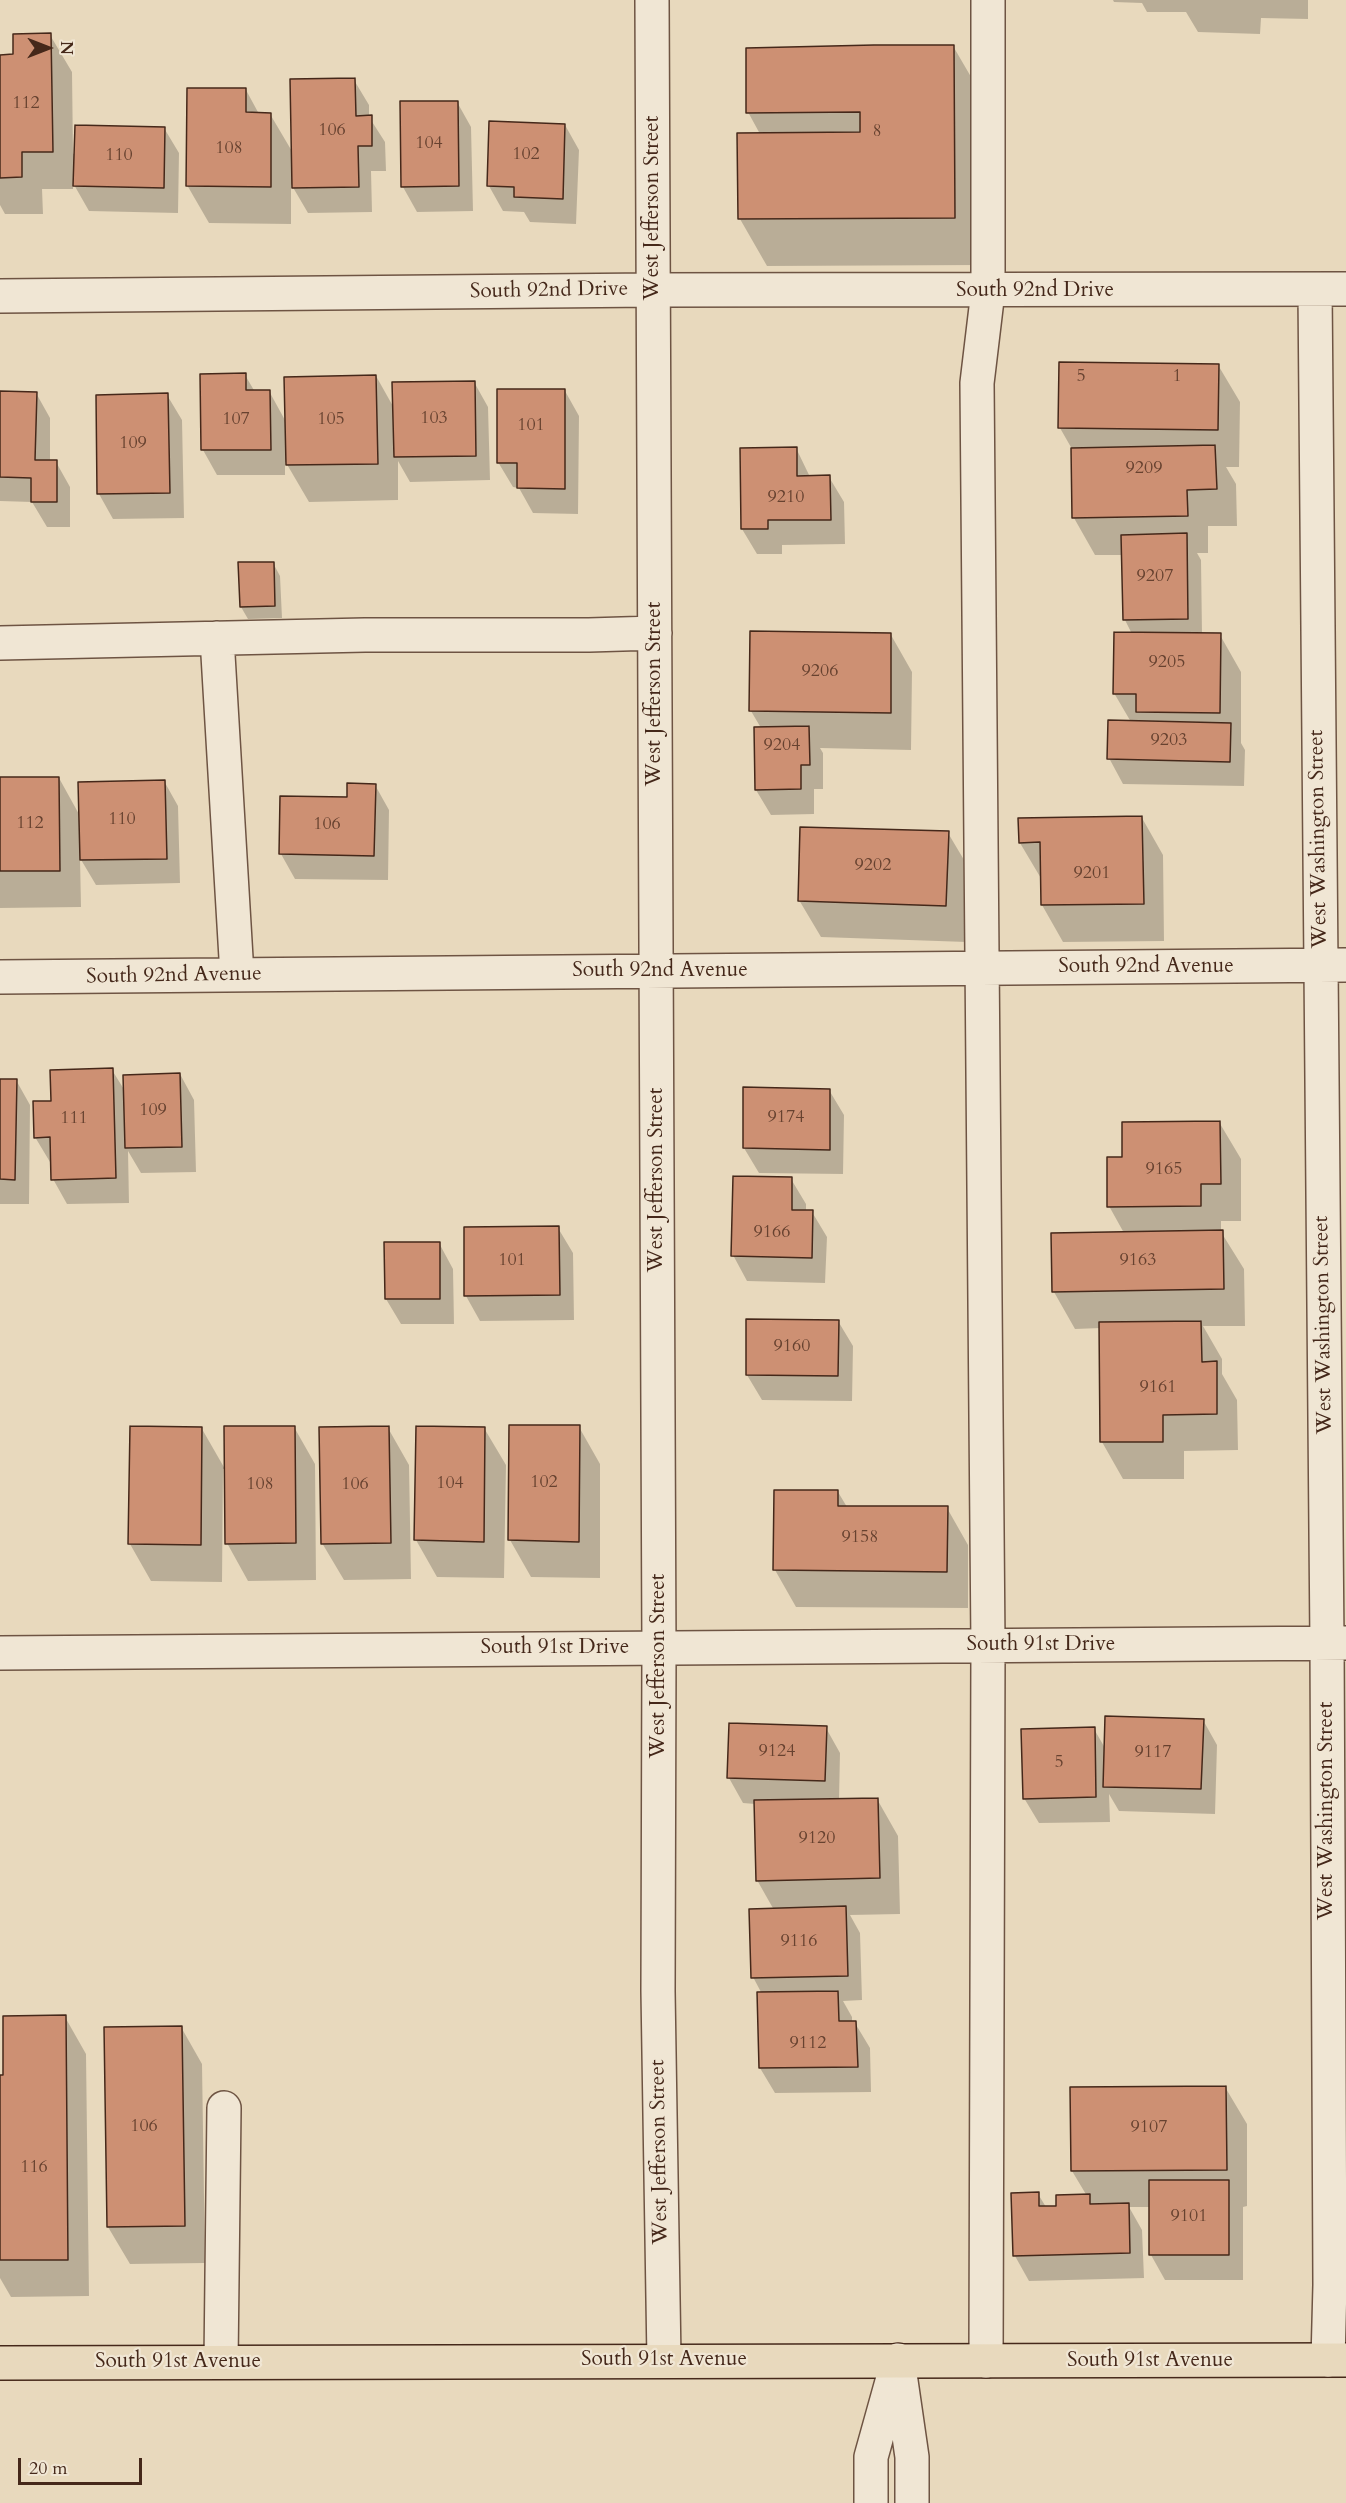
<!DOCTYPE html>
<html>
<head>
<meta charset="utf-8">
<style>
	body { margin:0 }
	#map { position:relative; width:1346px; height:2503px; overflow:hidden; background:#e8d9bd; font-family:Cardo,serif }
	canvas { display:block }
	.north { position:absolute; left:18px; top:18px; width:60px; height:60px; -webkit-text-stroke:4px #f0e6d4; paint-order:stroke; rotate:90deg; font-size:16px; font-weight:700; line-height:24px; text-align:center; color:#45281a }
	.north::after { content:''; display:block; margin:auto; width:21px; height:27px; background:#45281a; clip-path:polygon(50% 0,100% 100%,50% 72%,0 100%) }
	.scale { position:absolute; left:18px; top:2458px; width:124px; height:27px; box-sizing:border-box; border:3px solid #45281a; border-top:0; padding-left:8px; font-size:18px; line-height:21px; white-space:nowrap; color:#45281a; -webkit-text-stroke:4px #f0e6d4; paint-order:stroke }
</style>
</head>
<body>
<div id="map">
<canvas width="1346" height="2503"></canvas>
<div class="north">N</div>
<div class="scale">20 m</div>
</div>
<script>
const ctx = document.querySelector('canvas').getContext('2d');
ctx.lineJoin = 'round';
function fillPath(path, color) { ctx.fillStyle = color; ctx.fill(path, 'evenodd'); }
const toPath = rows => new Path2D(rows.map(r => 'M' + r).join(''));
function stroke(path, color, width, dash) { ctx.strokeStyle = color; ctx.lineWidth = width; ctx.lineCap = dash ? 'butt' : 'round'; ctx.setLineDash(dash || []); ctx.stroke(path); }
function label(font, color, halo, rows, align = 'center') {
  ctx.font = font + ' Cardo,serif'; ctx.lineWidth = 4.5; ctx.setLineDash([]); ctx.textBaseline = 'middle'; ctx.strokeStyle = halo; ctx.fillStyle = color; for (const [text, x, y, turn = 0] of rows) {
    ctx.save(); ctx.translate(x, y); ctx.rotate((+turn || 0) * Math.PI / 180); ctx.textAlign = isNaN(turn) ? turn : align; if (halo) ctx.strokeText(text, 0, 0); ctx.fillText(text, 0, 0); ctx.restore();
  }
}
const shadow = toPath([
	[1113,0,1308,0,1308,19,1261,18,1260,34,1198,32,1186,12,1147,12,1142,3,1114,2],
	[50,35,72,72,73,154,164,128,179,153,178,213,89,211,73,183,73,189,42,189,43,214,5,214,0,205,0,56,14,56],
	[953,46,981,94,981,265,767,266,740,219,760,134,748,112],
	[354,80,369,105,369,117,385,142,386,171,371,171,372,212,308,213,291,184,291,224,209,223,187,185,246,90,259,114,270,114,293,153],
	[457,102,471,127,473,211,417,212,403,187],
	[565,125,579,150,576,224,530,222,524,212,503,211,489,186],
	[1218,365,1240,402,1239,467,1226,467,1236,484,1237,526,1208,526,1208,553,1197,553,1201,560,1202,634,1220,635,1241,672,1241,743,1245,750,1244,786,1123,784,1109,758,1131,722,1114,693,1132,634,1125,620,1123,555,1095,555,1074,518,1072,449,1060,428],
	[245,375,255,392,269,391,286,422,376,376,394,408,474,382,488,407,490,480,410,482,398,461,398,500,309,502,285,461,285,475,217,475,203,450,201,376],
	[565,391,579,416,578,514,533,513,519,488,513,487,498,462],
	[0,393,36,393,50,418,50,462,56,462,70,487,70,527,47,527,32,502,0,501],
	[167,395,182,420,184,518,113,519,99,494],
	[796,448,810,477,829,477,844,502,845,544,782,545,782,554,757,554,742,529,742,449],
	[273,563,280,576,282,618,248,619,241,607],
	[891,635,912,672,911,750,820,748,823,753,823,789,814,789,814,814,771,815,756,790,761,728,751,711],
	[59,778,80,816,164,781,178,806,180,883,96,885,80,858,81,907,0,908,0,779],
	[375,785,389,810,388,880,295,879,281,854],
	[1142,818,1163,855,1164,941,1063,942,1042,905,1042,880,1020,843],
	[948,833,970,870,967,942,821,937,799,900],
	[112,1070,125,1091,180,1074,194,1100,196,1172,141,1173,128,1151,129,1203,67,1204,53,1179,52,1162,50,1162,35,1137,53,1103],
	[0,1080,16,1080,30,1105,29,1204,0,1204],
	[744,1089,829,1090,844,1115,843,1174,759,1173,744,1148],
	[1219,1122,1241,1159,1241,1221,1221,1221,1221,1232,1244,1269,1245,1326,1203,1326,1222,1359,1222,1374,1237,1400,1238,1450,1184,1451,1184,1479,1123,1479,1102,1442,1101,1328,1075,1329,1054,1292,1124,1233,1109,1206,1124,1158],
	[791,1179,806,1204,806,1211,812,1212,827,1237,825,1283,747,1281,733,1255],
	[558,1228,573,1253,574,1320,480,1321,466,1296],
	[439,1243,453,1269,454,1324,401,1324,386,1299,385,1244],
	[838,1321,853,1346,852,1401,762,1400,747,1375],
	[294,1427,315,1464,316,1580,248,1581,227,1543],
	[579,1427,600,1464,600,1578,531,1577,510,1540],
	[388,1428,409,1465,411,1579,344,1580,322,1543],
	[484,1428,506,1465,504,1578,437,1577,416,1540],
	[202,1429,225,1469,223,1469,222,1582,151,1581,130,1544],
	[838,1492,847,1507,947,1508,968,1545,968,1608,796,1607,775,1570],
	[1203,1720,1217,1745,1215,1814,1119,1811,1109,1794,1110,1822,1039,1823,1024,1798,1094,1729,1105,1748],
	[731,1725,826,1728,840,1753,839,1800,877,1799,898,1836,900,1914,850,1915,860,1933,862,2000,843,2001,852,2017,852,2023,855,2023,870,2048,871,2092,775,2093,760,2068,758,1994,762,1994,753,1977,774,1910,757,1880,755,1804,743,1803,729,1778],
	[65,2017,86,2054,89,2296,11,2297,0,2278,0,2077,5,2077],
	[181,2027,202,2064,205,2263,130,2264,108,2227,106,2028],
	[1225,2087,1247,2124,1247,2206,1243,2207,1243,2280,1165,2280,1151,2255,1151,2207,1129,2207,1142,2230,1144,2278,1029,2281,1015,2256,1038,2194,1046,2207,1058,2207,1087,2196,1072,2171]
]);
const building = toPath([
	[51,33,53,152,22,152,22,177,0,178,0,55,13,54,13,34,51,33],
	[874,45,954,45,955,218,738,219,737,133,860,132,860,112,746,113,746,48,874,45],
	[355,78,356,116,372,115,372,146,358,146,359,187,292,188,290,79,355,78],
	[187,88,246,88,246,112,271,113,271,187,186,186,187,88],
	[400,101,458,101,459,186,401,187,400,101],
	[489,121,565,124,563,199,514,197,514,187,487,186,489,121],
	[75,125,165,127,164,188,73,186,75,125],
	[1059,362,1219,364,1218,430,1058,428,1059,362],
	[246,373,246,390,270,390,271,450,201,450,200,374,246,373],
	[376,375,378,464,286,465,284,377,376,375],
	[475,381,476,456,394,457,392,382,475,381],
	[497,389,565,389,565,489,517,488,517,463,497,463,497,389],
	[0,391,37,392,35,460,57,460,57,502,31,502,31,478,0,477,0,391],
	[168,393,170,493,97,494,96,395,168,393],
	[1215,445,1217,489,1187,490,1188,516,1072,518,1071,448,1215,445],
	[797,447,797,476,830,475,831,520,768,520,768,529,741,529,740,448,797,447],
	[1187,533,1188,619,1123,620,1121,535,1187,533],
	[238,562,274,562,275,606,240,607,238,562],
	[750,631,891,633,891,713,749,711,750,631],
	[1114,632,1221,633,1220,713,1136,712,1136,694,1113,694,1114,632],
	[1108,720,1231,723,1230,762,1107,759,1108,720],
	[809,726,810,765,801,765,801,789,755,790,754,727,809,726],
	[0,777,59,777,60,871,0,871,0,777],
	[165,780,167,859,80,860,78,782,165,780],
	[347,783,376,784,374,856,279,854,280,796,347,797,347,783],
	[1142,816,1144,904,1041,905,1040,842,1019,843,1018,818,1142,816],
	[800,827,949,831,946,906,798,901,800,827],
	[113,1068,116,1178,51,1180,50,1137,34,1138,33,1101,51,1101,50,1070,113,1068],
	[180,1073,182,1147,125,1148,123,1075,180,1073],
	[0,1079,17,1079,15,1180,0,1179,0,1079],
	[743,1087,830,1089,830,1150,743,1148,743,1087],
	[1220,1121,1221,1184,1201,1184,1201,1206,1107,1207,1107,1157,1122,1157,1122,1122,1220,1121],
	[733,1176,792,1177,792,1210,813,1210,812,1258,731,1256,733,1176],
	[559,1226,560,1295,464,1296,464,1227,559,1226],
	[1223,1230,1224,1289,1052,1292,1051,1233,1223,1230],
	[384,1242,440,1242,440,1299,385,1299,384,1242],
	[746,1319,839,1320,838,1376,746,1375,746,1319],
	[1201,1321,1202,1362,1217,1361,1217,1414,1163,1415,1163,1442,1100,1442,1099,1322,1201,1321],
	[509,1425,580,1425,579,1542,508,1540,509,1425],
	[130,1426,202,1427,201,1545,128,1544,130,1426],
	[224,1426,295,1426,296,1543,225,1544,224,1426],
	[389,1426,391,1543,321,1544,319,1427,389,1426],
	[416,1426,485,1427,484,1542,414,1540,416,1426],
	[774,1490,838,1490,838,1506,948,1506,947,1572,773,1570,774,1490],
	[1105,1716,1204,1719,1201,1789,1103,1787,1105,1716],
	[729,1723,827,1726,825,1781,727,1778,729,1723],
	[1095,1727,1096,1797,1023,1799,1021,1729,1095,1727],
	[878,1798,880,1878,756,1881,754,1800,878,1798],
	[846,1906,848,1976,751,1978,749,1909,846,1906],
	[838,1991,839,2021,856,2021,858,2067,759,2068,757,1992,838,1991],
	[66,2015,68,2260,0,2260,0,2075,3,2075,3,2016,66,2015],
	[182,2026,185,2226,107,2227,104,2027,182,2026],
	[1226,2086,1227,2170,1071,2171,1070,2087,1226,2086],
	[1149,2180,1229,2180,1229,2255,1149,2255,1149,2180],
	[1039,2192,1039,2206,1056,2206,1056,2195,1090,2194,1090,2204,1129,2203,1130,2253,1013,2256,1011,2193,1039,2192]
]);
const minor = toPath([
	[652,0,659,1648,658,1991,664,2360],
	[1315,290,1327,1643,1330,2285,1328,2360],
	[0,296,653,290,1346,289],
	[217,638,237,975],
	[0,643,365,635,589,635,655,633],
	[0,977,1346,965],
	[0,1653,1346,1643],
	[986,2361,988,1645,977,383,988,291,988,0],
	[221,2362,224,2108],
	[900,2374,912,2457,912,2503],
	[871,2503,871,2457,898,2360]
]);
const major = toPath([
	[0,2363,1346,2360]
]);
const numberNames = [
	["112",26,104],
	["106",332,131],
	["8",877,132],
	["104",429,144],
	["108",229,149],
	["102",526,155],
	["110",119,156],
	["5",1081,377],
	["1",1177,377],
	["103",434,419],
	["107",236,420],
	["105",331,420],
	["101",531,426],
	["109",133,444],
	["9209",1144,469],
	["9210",786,498],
	["9207",1155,577],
	["9205",1167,663],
	["9206",820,672],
	["9203",1169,741],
	["9204",782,746],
	["110",122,820],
	["112",30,824],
	["106",327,825],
	["9202",873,866],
	["9201",1092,874],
	["109",153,1111],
	["9174",786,1118],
	["111",74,1119],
	["9165",1164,1170],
	["9166",772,1233],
	["101",512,1261],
	["9163",1138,1261],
	["9160",792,1347],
	["9161",1158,1388],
	["102",544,1483],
	["104",450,1484],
	["108",260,1485],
	["106",355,1485],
	["9158",860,1538],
	["9124",777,1752],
	["9117",1153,1753],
	["5",1059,1763],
	["9120",817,1839],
	["9116",799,1942],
	["9112",808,2044],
	["106",144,2127],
	["9107",1149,2128],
	["116",34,2168],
	["9101",1189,2217]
];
const streetNames = [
	["West Jefferson Street",653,208,-90],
	["South 92nd Drive",549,291,-1],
	["South 92nd Drive",1035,291],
	["West Jefferson Street",655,694,-90],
	["West Washington Street",1319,839,-91],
	["South 92nd Avenue",1146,967],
	["South 92nd Avenue",660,971],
	["South 92nd Avenue",174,976,-1],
	["West Jefferson Street",657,1180,-90],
	["West Washington Street",1324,1325,-91],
	["South 91st Drive",1041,1645],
	["South 91st Drive",555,1648],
	["West Jefferson Street",659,1666,-90],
	["West Washington Street",1327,1811,-90],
	["West Jefferson Street",660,2152,-91],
	["South 91st Avenue",664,2360],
	["South 91st Avenue",1150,2361],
	["South 91st Avenue",178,2362]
];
fillPath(shadow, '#0003');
fillPath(building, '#cd9073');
stroke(building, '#45281a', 1.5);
stroke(minor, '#6e5443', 36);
stroke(major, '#45281a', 36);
stroke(minor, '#f0e6d4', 33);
stroke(major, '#e8d9bd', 33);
label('18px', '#674230', null, numberNames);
label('21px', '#45281a', '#f0e6d4', streetNames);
</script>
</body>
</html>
